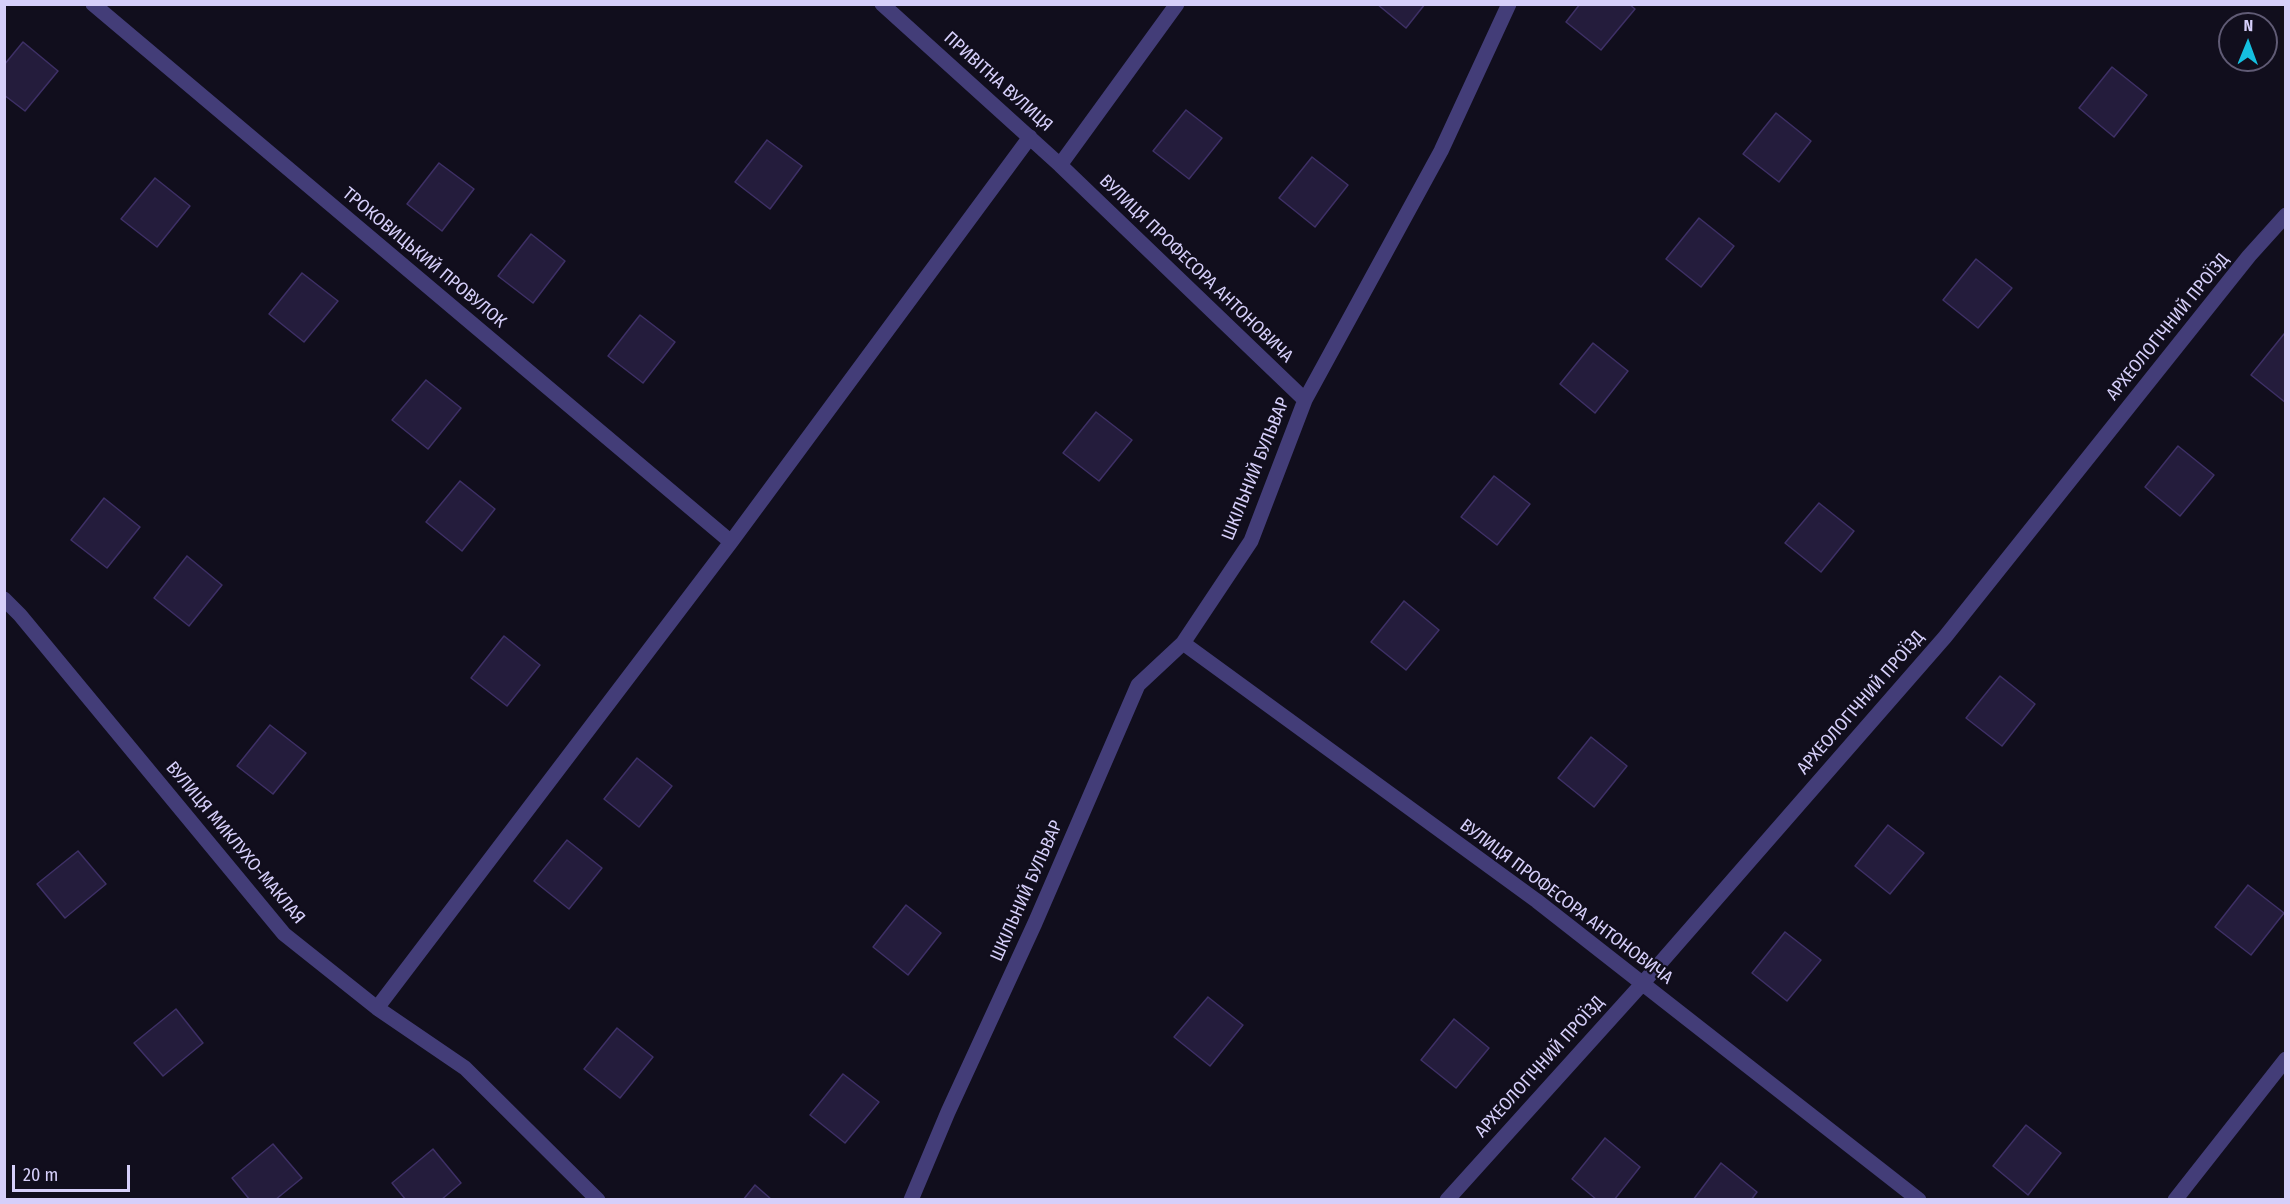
<!DOCTYPE html>
<html>
<head>
<meta charset="utf-8">
<style>
	body { margin:0 }
	#map { position:relative; width:2290px; height:1204px; overflow:hidden; background:#110e1d; font-family:"Fira Sans Condensed",sans-serif }
	canvas { display:block }
	.frame { position:absolute; inset:0; border:6px solid #d6cffa; pointer-events:none }
	.north { position:absolute; left:2218px; top:12px; width:60px; height:60px; box-sizing:border-box; background:#110e1d; border:2px solid #605b75; border-radius:50%; rotate:1deg; font-size:16px; font-weight:700; line-height:24px; text-align:center; color:#d6cffa }
	.north::after { content:''; display:block; margin:auto; width:21px; height:27px; background:#15c0e0; clip-path:polygon(50% 0,100% 100%,50% 72%,0 100%) }
	.scale { position:absolute; left:12px; top:1165px; width:118px; height:27px; box-sizing:border-box; border:3px solid #d6cffa; border-top:0; padding-left:8px; font-size:18px; line-height:21px; white-space:nowrap; color:#d6cffa; -webkit-text-stroke:4px #110e1d; paint-order:stroke }
</style>
</head>
<body>
<div id="map">
<canvas width="2290" height="1204"></canvas>
<div class="frame"></div>
<div class="north">N</div>
<div class="scale">20 m</div>
</div>
<script>
const ctx = document.querySelector('canvas').getContext('2d');
ctx.lineJoin = 'round';
function fillPath(path, color) { ctx.fillStyle = color; ctx.fill(path, 'evenodd'); }
const toPath = rows => new Path2D(rows.map(r => 'M' + r).join(''));
function stroke(path, color, width, dash) { ctx.strokeStyle = color; ctx.lineWidth = width; ctx.lineCap = dash ? 'butt' : 'round'; ctx.setLineDash(dash || []); ctx.stroke(path); }
function label(font, color, halo, rows, align = 'center') {
  ctx.font = font + ' "Fira Sans Condensed",sans-serif'; ctx.lineWidth = 4.5; ctx.setLineDash([]); ctx.textBaseline = 'middle'; ctx.strokeStyle = halo; ctx.fillStyle = color; for (const [text, x, y, turn = 0] of rows) {
    ctx.save(); ctx.translate(x, y); ctx.rotate((+turn || 0) * Math.PI / 180); ctx.textAlign = isNaN(turn) ? turn : align; if (halo) ctx.strokeText(text, 0, 0); ctx.fillText(text, 0, 0); ctx.restore();
  }
}
const building = toPath([
	[1377,4,1425,4,1406,28,1377,4],
	[1580,4,1629,4,1635,9,1601,50,1566,22,1580,4],
	[23,42,58,71,25,111,4,95,4,65,23,42],
	[2112,67,2147,95,2114,137,2079,108,2112,67],
	[1186,110,1222,138,1189,179,1153,151,1186,110],
	[1776,113,1811,141,1779,182,1743,154,1776,113],
	[767,140,802,166,770,209,735,182,767,140],
	[1312,157,1348,185,1315,227,1279,198,1312,157],
	[439,163,474,189,442,231,407,204,439,163],
	[155,178,190,206,157,247,121,219,155,178],
	[1699,218,1734,246,1701,287,1666,259,1699,218],
	[531,234,565,261,533,303,498,276,531,234],
	[1976,259,2012,288,1978,328,1943,300,1976,259],
	[302,273,338,301,304,342,269,314,302,273],
	[640,315,675,342,643,383,608,356,640,315],
	[2284,334,2286,336,2286,403,2251,375,2284,334],
	[1593,343,1628,371,1595,413,1560,384,1593,343],
	[426,380,461,408,428,449,392,420,426,380],
	[1096,412,1132,440,1099,481,1063,453,1096,412],
	[2178,446,2214,475,2180,516,2145,487,2178,446],
	[1494,476,1530,504,1497,545,1461,517,1494,476],
	[460,481,495,509,462,551,426,522,460,481],
	[104,498,140,527,107,568,71,540,104,498],
	[1819,503,1854,531,1821,572,1785,543,1819,503],
	[187,556,222,585,189,626,154,598,187,556],
	[1404,601,1439,630,1406,670,1371,642,1404,601],
	[504,636,540,665,507,706,471,678,504,636],
	[2000,676,2035,704,2002,746,1966,718,2000,676],
	[270,725,306,753,273,794,237,766,270,725],
	[1591,737,1627,766,1594,807,1558,778,1591,737],
	[637,758,672,786,639,827,604,799,637,758],
	[1888,825,1924,853,1890,894,1855,866,1888,825],
	[567,840,602,868,569,909,534,881,567,840],
	[78,851,106,884,65,918,37,884,78,851],
	[2248,885,2284,913,2251,955,2215,927,2248,885],
	[906,905,941,933,908,975,873,947,906,905],
	[1785,932,1821,960,1787,1001,1752,973,1785,932],
	[1208,997,1243,1025,1210,1066,1174,1037,1208,997],
	[176,1009,203,1043,163,1076,134,1043,176,1009],
	[1454,1019,1489,1048,1456,1088,1421,1060,1454,1019],
	[617,1028,653,1057,620,1098,584,1069,617,1028],
	[843,1074,879,1102,845,1143,810,1115,843,1074],
	[2026,1125,2061,1153,2028,1195,1993,1166,2026,1125],
	[1605,1138,1640,1167,1614,1200,1597,1200,1572,1179,1605,1138],
	[273,1144,302,1178,275,1200,250,1200,232,1178,273,1144],
	[433,1149,461,1183,441,1200,406,1200,392,1183,433,1149],
	[1721,1163,1757,1192,1751,1200,1693,1200,1721,1163],
	[755,1185,772,1200,743,1200,755,1185]
]);
const minor = toPath([
	[93,4,731,542],
	[882,4,1060,165,1305,400],
	[1060,165,1177,4],
	[4,599,20,615,284,934,377,1008,465,1068,598,1200],
	[1183,643,1537,901,1919,1200],
	[377,1008,731,542,1030,137],
	[911,1200,948,1112,1035,923,1138,685,1183,643,1251,541,1305,400,1441,151,1509,4],
	[1447,1200,1642,984,1945,637,2249,256,2286,215],
	[2175,1200,2286,1059]
]);
const streetNames = [
	["ПРИВІТНА ВУЛИЦЯ",998,82,42],
	["ТРОКОВИЦЬКИЙ ПРОВУЛОК",424,258,40],
	["ВУЛИЦЯ ПРОФЕСОРА АНТОНОВИЧА",1196,269,44],
	["АРХЕОЛОГІЧНИЙ ПРОЇЗД",2168,327,-51],
	["ШКІЛЬНИЙ БУЛЬВАР",1256,469,-68],
	["АРХЕОЛОГІЧНИЙ ПРОЇЗД",1861,703,-49],
	["ВУЛИЦЯ МИКЛУХО-МАКЛАЯ",235,843,50],
	["ШКІЛЬНИЙ БУЛЬВАР",1027,891,-66],
	["ВУЛИЦЯ ПРОФЕСОРА АНТОНОВИЧА",1566,902,37],
	["АРХЕОЛОГІЧНИЙ ПРОЇЗД",1540,1067,-48]
];
fillPath(building, '#241c3c');
stroke(building, '#3e3066', 1.5);
stroke(minor, '#433d78', 15);
label('18px', '#d6cffa', '#110e1d', streetNames);
</script>
</body>
</html>
